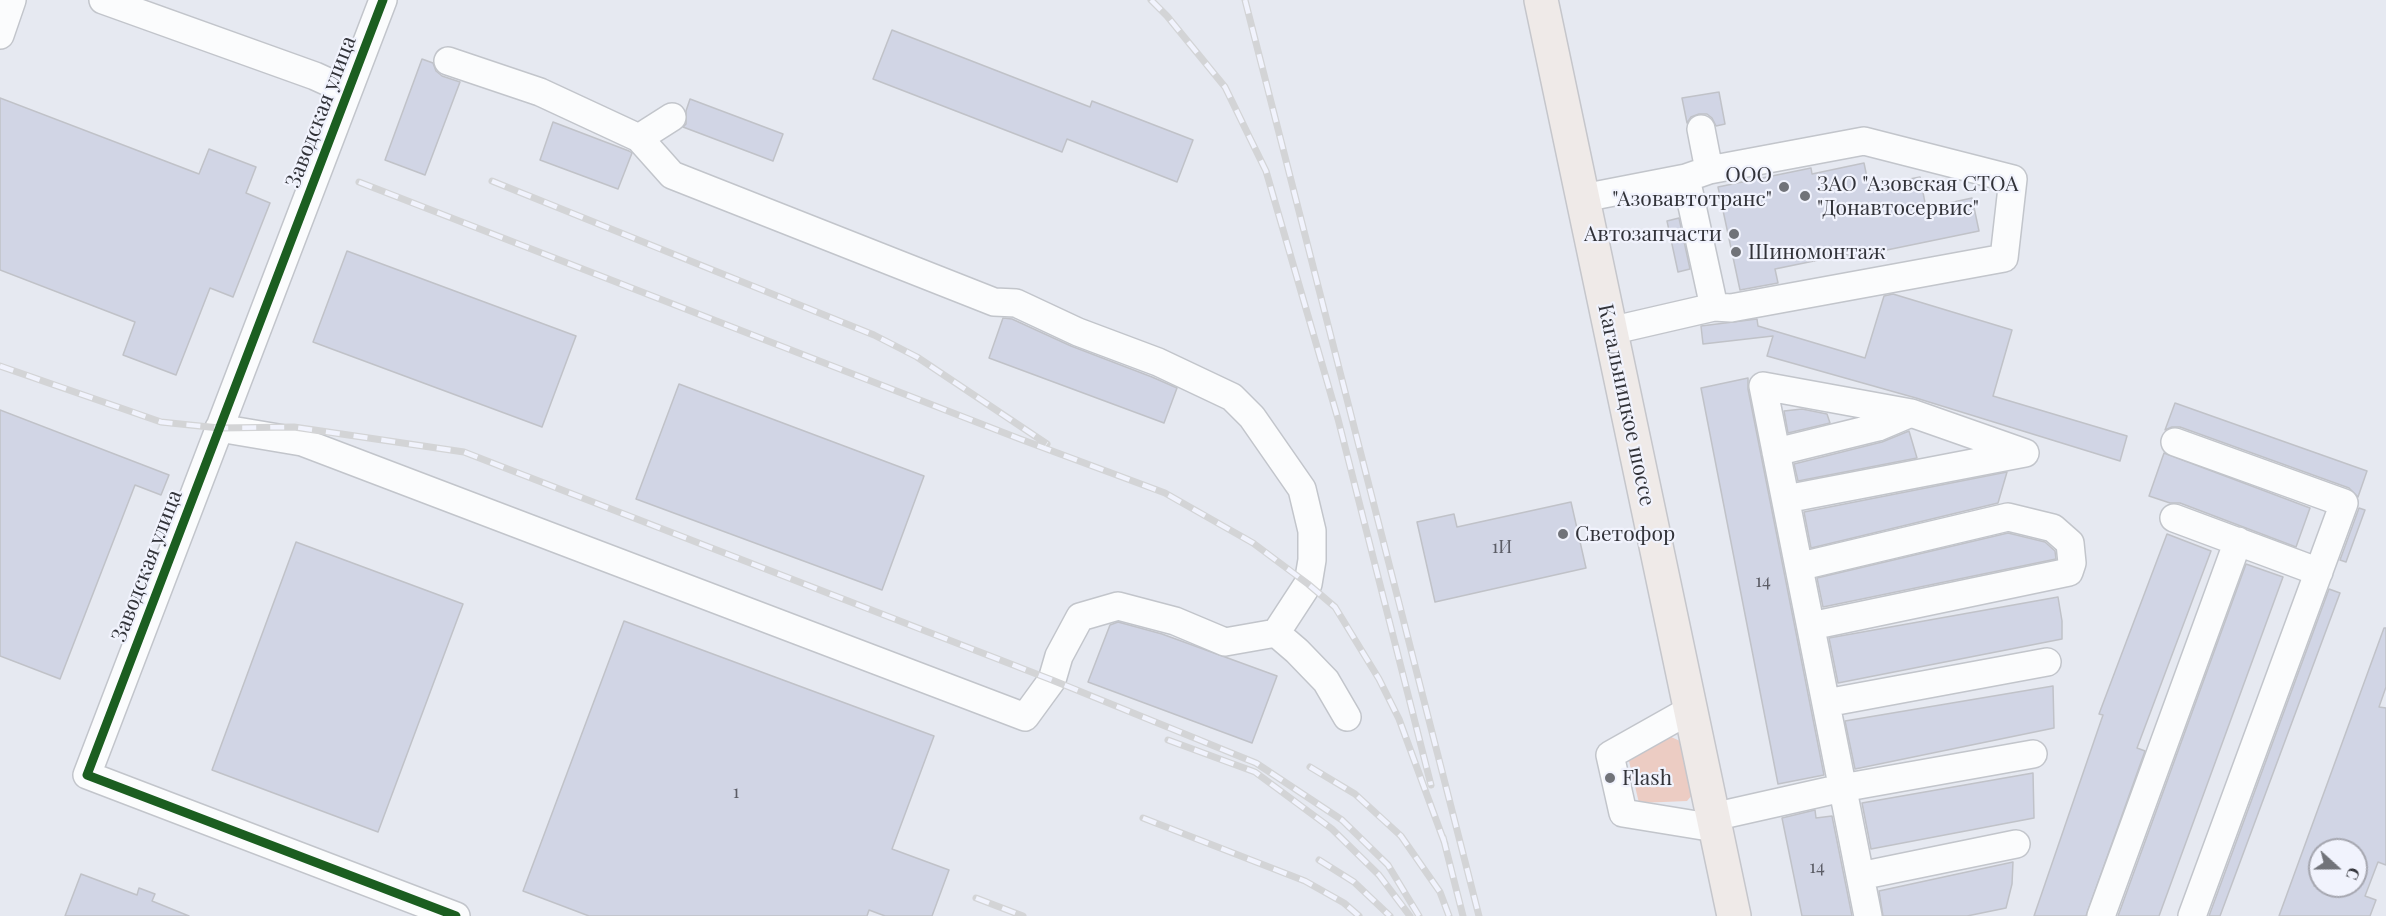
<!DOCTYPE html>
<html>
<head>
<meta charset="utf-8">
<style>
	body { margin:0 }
	#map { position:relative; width:2386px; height:916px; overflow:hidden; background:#e6e9f1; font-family:"Playfair Display",serif }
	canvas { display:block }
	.north { position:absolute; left:2308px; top:838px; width:60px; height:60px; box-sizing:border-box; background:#f1f3fd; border:2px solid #a5a6af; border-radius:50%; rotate:111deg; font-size:16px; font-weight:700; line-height:24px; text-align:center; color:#323339 }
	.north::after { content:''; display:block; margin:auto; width:21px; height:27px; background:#717379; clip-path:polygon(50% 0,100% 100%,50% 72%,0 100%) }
</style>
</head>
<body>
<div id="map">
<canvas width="2386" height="916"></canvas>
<div class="north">С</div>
</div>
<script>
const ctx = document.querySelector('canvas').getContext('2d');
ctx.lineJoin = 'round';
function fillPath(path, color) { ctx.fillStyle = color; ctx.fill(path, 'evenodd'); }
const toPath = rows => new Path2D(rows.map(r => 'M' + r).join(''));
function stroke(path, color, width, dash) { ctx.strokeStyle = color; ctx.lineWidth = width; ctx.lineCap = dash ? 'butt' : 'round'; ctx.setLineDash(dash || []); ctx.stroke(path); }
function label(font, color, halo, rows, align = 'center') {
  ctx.font = font + ' "Playfair Display",serif'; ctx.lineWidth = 4.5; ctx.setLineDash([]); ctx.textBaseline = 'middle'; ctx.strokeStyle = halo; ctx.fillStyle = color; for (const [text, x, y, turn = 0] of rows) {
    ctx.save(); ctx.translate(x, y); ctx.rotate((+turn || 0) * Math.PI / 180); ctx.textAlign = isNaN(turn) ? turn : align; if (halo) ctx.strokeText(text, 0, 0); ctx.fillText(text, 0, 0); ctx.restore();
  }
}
const green = toPath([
	[1669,736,1680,741,1693,794,1687,801,1639,803,1629,761]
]);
const building = toPath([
	[892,30,1090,107,1092,101,1193,140,1177,182,1067,139,1062,152,873,79,892,30],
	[422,59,433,63,436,71,442,76,460,82,425,175,385,160,422,59],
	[1719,92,1725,124,1716,126,1712,118,1707,114,1699,114,1691,117,1687,123,1682,98,1719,92],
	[0,98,199,174,209,149,256,167,246,193,270,203,233,297,210,288,176,375,123,355,135,322,0,270,0,98],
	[690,99,783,134,773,161,683,127,686,124,686,111,690,99],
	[553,122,629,151,632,153,618,189,540,160,553,122],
	[1864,163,1869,187,1920,177,1926,208,1972,198,1979,231,1848,258,1848,254,1775,269,1778,283,1740,290,1718,187,1811,168,1812,174,1864,163],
	[1679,218,1690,269,1678,272,1667,221,1679,218],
	[347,251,576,336,542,427,313,342,347,251],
	[1893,294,2012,330,1993,396,2127,436,2120,461,1916,398,1767,356,1773,336,1703,344,1701,326,1757,319,1758,326,1865,358,1884,296,1893,294],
	[1003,318,1012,319,1071,346,1152,377,1177,388,1164,423,989,358,1003,318],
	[1748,378,1748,389,1824,775,1778,784,1701,388,1748,378],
	[679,384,924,476,882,590,636,499,679,384],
	[2175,403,2367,471,2358,497,2349,488,2180,427,2172,427,2165,430,2175,403],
	[1802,409,1827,414,1830,423,1788,433,1784,411,1802,409],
	[0,410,169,475,161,495,135,485,60,679,0,656,0,410],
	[1909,431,1917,458,1798,481,1794,464,1882,442,1909,431],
	[2164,453,2310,508,2296,547,2180,503,2170,503,2149,496,2164,453],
	[2007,472,1998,503,1811,548,1804,512,2007,472],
	[1571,502,1586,568,1435,602,1417,522,1454,514,1457,527,1571,502],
	[2359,508,2365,510,2346,562,2340,560,2359,508],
	[2008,533,2045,542,2055,551,2056,559,1823,607,1817,578,2008,533],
	[2167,534,2211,551,2137,748,2145,751,2086,916,2034,916,2103,715,2099,714,2167,534],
	[296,542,463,604,378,832,212,770,296,542],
	[2246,564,2283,577,2159,916,2118,916,2246,564],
	[2329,589,2340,593,2220,916,2209,916,2329,589],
	[2058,597,2062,621,2062,639,1838,683,1829,638,2058,597],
	[624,621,934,736,892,849,949,870,932,916,885,916,869,910,867,916,589,916,523,891,624,621],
	[1118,622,1162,634,1277,676,1252,743,1088,682,1110,625,1118,622],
	[2384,628,2386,628,2386,687,2379,707,2386,708,2386,865,2378,862,2365,896,2376,900,2370,916,2279,916,2384,628],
	[2320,850,2356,850,2356,886,2314,886,2320,868,2320,850],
	[2053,686,2054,728,1855,769,1845,721,2053,686],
	[2033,773,2034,818,1871,849,1862,803,2033,773],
	[1815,810,1816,818,1832,816,1852,916,1802,916,1782,818,1815,810],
	[2013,862,2012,884,2006,908,1967,916,1883,916,1879,891,2013,862],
	[81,874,137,895,139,888,155,894,152,901,189,916,65,916,81,874]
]);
const minor = toPath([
	[103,0,315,76,348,91],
	[383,0,87,775,456,916],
	[0,35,12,0],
	[448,61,540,92,639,138],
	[672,117,639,138,672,175,994,302,1016,303,1078,332,1158,362,1232,397,1252,417,1302,489,1312,531,1312,560,1308,584,1276,633,1297,651,1326,681,1347,717],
	[1701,129,1709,170],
	[1686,178,1709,170,1864,141,2013,179,2004,258,1731,308,1714,307],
	[1583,198,1686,178,1714,307,1610,331],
	[219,428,302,442,1025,717,1052,680,1059,656,1080,617,1118,606,1175,621,1225,642,1276,633],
	[2175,442,2344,503,2192,916],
	[1776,452,1878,427,1911,413],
	[1786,499,2025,453,1911,413,1763,386,1868,916],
	[2174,518,2319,572],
	[1799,564,1810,564,2008,517,2053,528,2070,543,2072,563,2069,572,1811,626],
	[1826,703,2047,662],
	[1690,710,1610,755,1623,813,1715,828],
	[1713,817,1842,788,2033,754],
	[1860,876,2016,844],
	[2101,916,2238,541]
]);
const major = toPath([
	[1541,0,1734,916]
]);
const rail = toPath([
	[1151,0,1167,16,1225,87,1266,171,1338,419,1431,785],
	[1245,0,1479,916],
	[492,181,874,335,917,357,1047,444],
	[359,182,1020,439,1165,493,1253,543,1308,584,1335,607,1379,679,1399,719,1445,844],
	[0,366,161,422,219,428,294,427,464,452,1052,680,1256,763,1342,820,1388,865,1419,916],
	[1168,740,1255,772,1332,829,1379,875,1410,916],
	[1310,767,1355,794,1401,836,1440,892,1449,916],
	[1143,818,1305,881,1344,903,1359,916],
	[1443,837,1463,916],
	[1319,860,1354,882,1390,916],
	[976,898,1023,916]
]);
const cycleway = toPath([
	[383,0,87,775,456,916]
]);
const markers = [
	[1784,187,6,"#717379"],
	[1805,196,6,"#717379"],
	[1734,234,6,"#717379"],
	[1736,252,6,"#717379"],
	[1563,534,6,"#717379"],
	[1610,778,6,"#717379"]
];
const numberNames = [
	["1И",1502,547],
	["14",1763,581],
	["1",736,792],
	["14",1817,867]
];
const streetNames = [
	["Заводская улица",321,112,-69],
	["Кагальницкое шоссе",1626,405,78],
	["Заводская улица",147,566,-69]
];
const poiNames = [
	["ООО",1772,175,"right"],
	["\"Азовавтотранс\"",1772,199,"right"],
	["ЗАО \"Азовская СТОА",1817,184],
	["\"Донавтосервис\"",1817,208],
	["Автозапчасти",1722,234,"right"],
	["Шиномонтаж",1748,252],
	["Светофор",1575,534],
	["Flash",1622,778]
];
fillPath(green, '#ecccc3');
fillPath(building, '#d1d5e5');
stroke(building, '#c0c2c8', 1.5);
stroke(minor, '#c2c5cb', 30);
stroke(major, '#c5c6cb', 36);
stroke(minor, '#fbfcfd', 27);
stroke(major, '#efeae8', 33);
stroke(rail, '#d3d4d6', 7);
stroke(rail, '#f1f3fd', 4.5, [14]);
stroke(cycleway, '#1b5e20', 9);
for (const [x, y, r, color] of markers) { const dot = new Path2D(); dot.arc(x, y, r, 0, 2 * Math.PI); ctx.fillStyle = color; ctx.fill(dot); stroke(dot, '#f1f3fd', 2); }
label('18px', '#5c5d66', null, numberNames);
label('21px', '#323339', '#f1f3fd', streetNames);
label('21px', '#323339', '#f1f3fd', poiNames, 'left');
</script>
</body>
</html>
